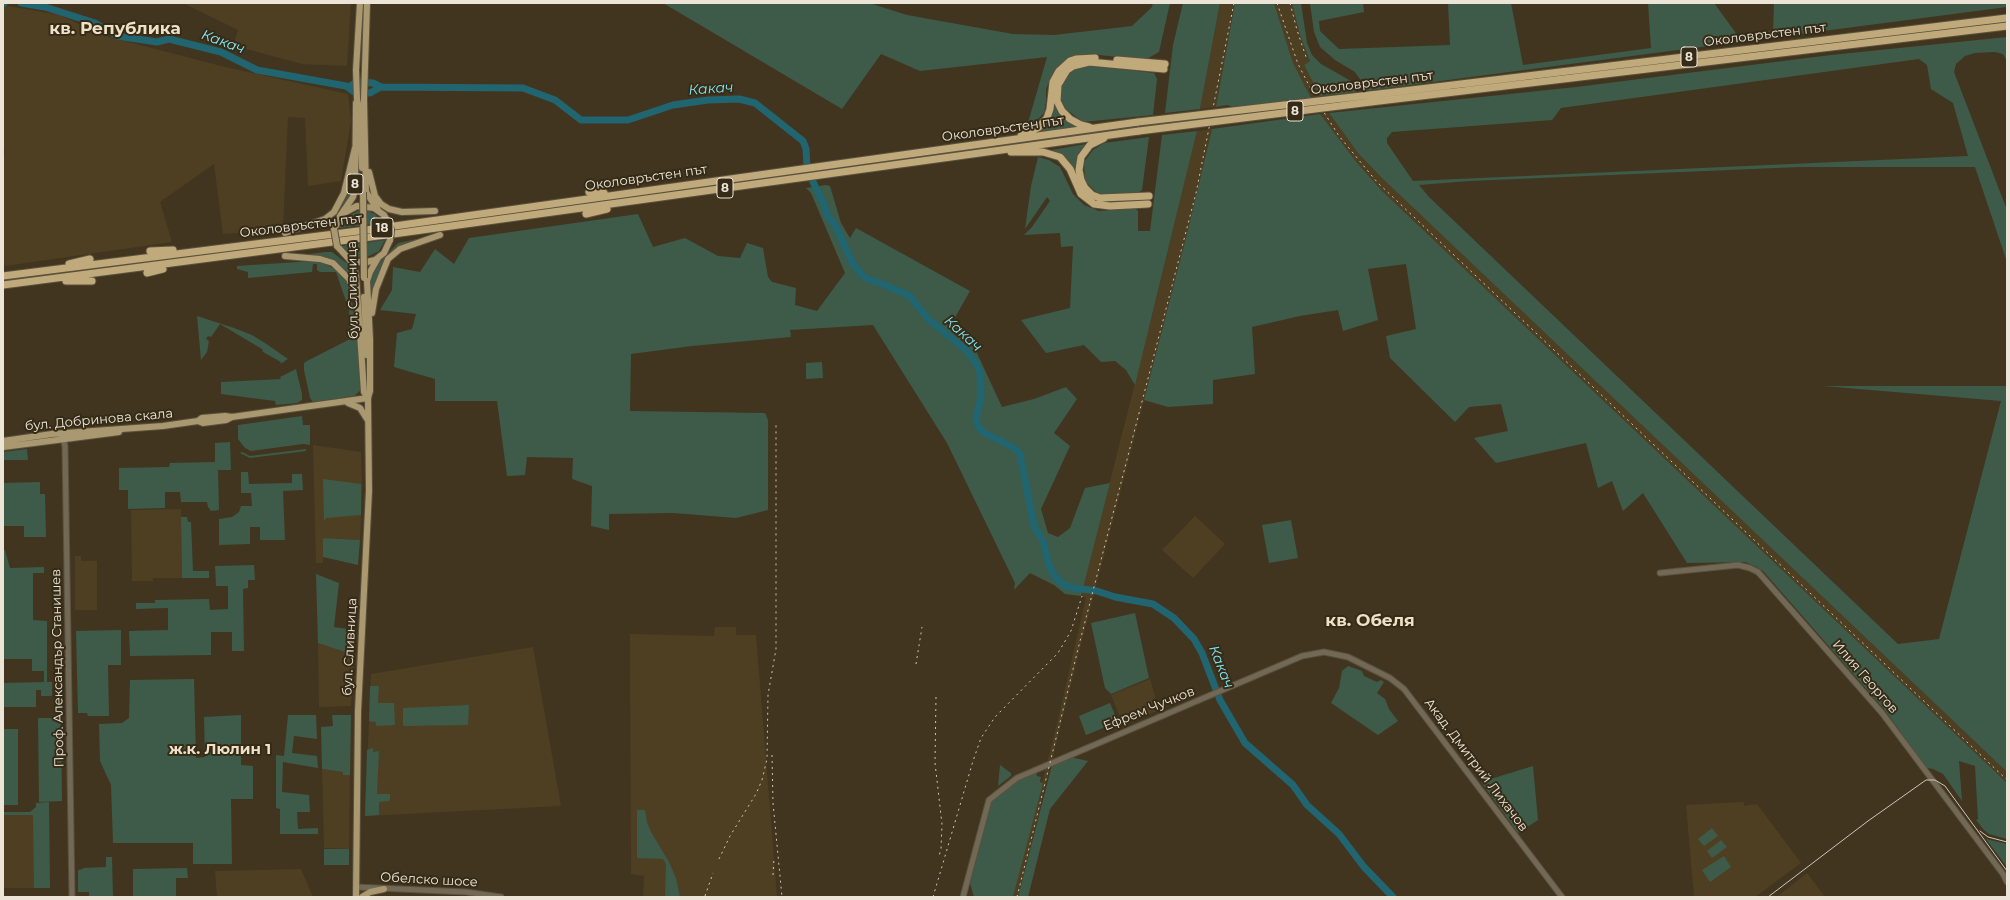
<!DOCTYPE html>
<html>
<head>
<meta charset="utf-8">
<style>
	body { margin:0 }
	#map { position:relative; width:2010px; height:900px; overflow:hidden; background:#413520; font-family:Montserrat,sans-serif }
	canvas { display:block }
	.frame { position:absolute; inset:0; border:4px solid #ebe4d7; pointer-events:none }
</style>
</head>
<body>
<div id="map">
<canvas width="2010" height="900"></canvas>
<div class="frame"></div>
</div>
<script>
const ctx = document.querySelector('canvas').getContext('2d');
ctx.lineJoin = 'round';
function fillPath(path, color) { ctx.fillStyle = color; ctx.fill(path, 'evenodd'); }
const toPath = rows => new Path2D(rows.map(r => 'M' + r).join(''));
function stroke(path, color, width, dash) { ctx.strokeStyle = color; ctx.lineWidth = width; ctx.lineCap = dash ? 'butt' : 'round'; ctx.setLineDash(dash || []); ctx.stroke(path); }
function label(font, color, halo, rows, align = 'center') {
  ctx.font = font + ' Montserrat,sans-serif'; ctx.lineWidth = 4; ctx.setLineDash([]); ctx.textBaseline = 'middle'; ctx.strokeStyle = halo; ctx.fillStyle = color; for (const [text, x, y, turn = 0] of rows) {
    ctx.save(); ctx.translate(x, y); ctx.rotate((+turn || 0) * Math.PI / 180); ctx.textAlign = isNaN(turn) ? turn : align; if (halo) ctx.strokeText(text, 0, 0); ctx.fillText(text, 0, 0); ctx.restore();
  }
}
const built = toPath([
	[183,3,351,3,347,66,302,64,243,48,234,44,238,30],
	[1220,3,1235,3,1216,107,1200,109],
	[1274,3,1292,3,1300,35,1311,62,1304,65,1320,96,1311,98,1293,63],
	[3,5,59,15,109,37,225,67,348,94,351,121,341,181,308,186,305,118,288,117,283,228,274,230,223,234,214,164,160,202,172,242,5,266,3,258,3,154,5,153,3,143],
	[1329,113,1358,153,1382,178,2007,772,2007,783,1382,191,1357,164,1320,114],
	[1212,129,1188,230,1080,648,1018,897,1013,897,1056,728,1086,598,1081,596,1156,300,1197,131],
	[313,445,361,452,362,487,360,540,323,538,323,563,316,563],
	[181,509,182,578,153,578,153,581,132,581,131,510],
	[1195,516,1225,544,1193,578,1162,550],
	[75,556,81,556,81,561,97,561,97,610,75,610],
	[715,627,736,627,736,635,756,635,777,897,643,897,644,876,631,874,630,634,714,636],
	[318,643,354,655,351,706,319,707],
	[533,647,561,806,365,816,371,674],
	[1150,679,1159,710,1123,724,1111,695],
	[322,769,344,772,344,775,350,775,349,849,324,848],
	[1744,802,1744,806,1757,804,1801,863,1755,897,1694,897,1686,805],
	[4,815,34,815,34,888,3,888],
	[301,869,313,897,217,897,215,871],
	[1807,873,1825,897,1777,897]
]);
const green = toPath([
	[663,3,869,3,907,15,1013,34,1054,35,1132,26,1152,7,1153,3,1170,3,1159,52,1145,60,1090,54,1076,56,1062,64,1052,75,1046,89,1046,102,1044,113,1036,121,1027,126,1047,57,920,71,881,54,842,109],
	[1183,3,1220,3,1200,109,1165,113,1173,45],
	[1235,3,1274,3,1293,63,1311,98,1234,107,1227,105,1216,107],
	[1292,3,1301,3,1307,43,1312,55,1321,64,1351,81,1356,92,1320,96,1304,65,1310,61,1300,35],
	[1310,3,1363,3,1364,12,1319,21,1320,31,1339,49,1450,45,1448,3,1511,3,1523,65,1651,48,1648,3,1714,3,1738,36,1773,31,1774,3,2007,3,2007,7,1364,91,1362,82,1355,72,1335,60,1320,47,1314,32],
	[2007,37,2007,61,2003,54,1995,52,1975,53,1965,56,1956,64,1954,72,2007,210,2007,262,1975,167,1800,167,1469,181,1419,185,1429,197,1898,644,1939,639,2001,401,1823,386,2007,386,2007,772,1382,178,1358,153,1329,113,1576,87,1831,55],
	[1919,59,1927,65,1931,89,1953,103,1968,156,1413,181,1387,143,1387,138,1392,132,1552,120,1561,108],
	[1086,65,1154,73,1157,79,1153,115,1083,122,1066,109,1060,98,1063,80,1074,70],
	[1055,101,1058,110,1066,121,1076,127,1032,133,1049,121,1054,111],
	[1320,114,1357,163,1382,191,2007,783,2007,839,1989,834,1984,830,1976,820,1978,819,1975,766,1959,761,1962,801,1943,774,1933,769,1927,768,1883,708,1763,571,1755,566,1745,562,1687,563,1643,493,1623,511,1612,481,1598,488,1586,443,1496,463,1474,438,1508,431,1501,404,1469,407,1455,422,1390,358,1386,336,1416,329,1406,264,1368,269,1378,320,1343,331,1338,310,1300,316,1252,327,1255,374,1213,380,1213,404,1168,407,1144,400,1188,230,1212,129],
	[1197,131,1135,385,1126,370,1115,361,1101,362,1084,345,1046,353,1021,320,1070,308,1073,246,1061,247,1060,233,1024,235,1032,227,1050,201,1047,197,1025,229,1031,186,1038,157,1049,160,1060,167,1073,194,1084,205,1099,211,1135,208,1138,211,1138,231,1150,231,1162,135],
	[1149,137,1142,190,1136,194,1106,196,1096,192,1085,181,1084,162,1093,150,1104,143],
	[1086,144,1079,155,1077,183,1074,169,1068,160,1056,153,1046,151],
	[352,166,354,189,351,198,329,223,324,226,301,229,337,212,344,198],
	[826,185,830,186,841,223,850,238,856,228,970,291,953,321,970,338,1002,407,1034,399,1066,387,1077,399,1054,433,1070,446,1041,509,1048,533,1058,537,1070,528,1085,488,1110,483,1081,596,1065,594,1054,585,1030,573,1014,590,1015,583,947,443,873,325,790,330,791,337,692,346,631,354,630,411,765,413,768,420,768,510,736,518,673,513,609,514,609,530,591,526,592,486,572,479,573,458,527,457,525,475,507,476,497,401,435,401,435,379,394,367,397,333,412,329,416,314,380,310,392,290,393,267,420,272,435,249,454,264,469,238,638,214,653,247,685,238,718,256,740,258,747,243,763,248,768,277,772,282,796,288,795,305,817,311,845,273,811,193,806,188],
	[358,211,368,211,375,214,383,223,339,228,346,217],
	[422,238,396,249,371,303,369,280,375,267,398,243],
	[385,240,379,251,367,257,357,257,350,255,342,246],
	[325,252,332,252,348,264,353,269,356,286,336,264,301,255],
	[313,261,323,263,337,270,345,279,351,293,359,359,360,391,354,396,313,402,310,398,304,370,304,363,307,361,350,339,349,310,336,272,320,272,317,270,317,264,313,264,312,272,248,278,248,272,237,269,237,266],
	[197,316,234,328,252,335,268,345,288,359,280,364,281,362,263,352,262,349,220,324,211,337,208,336,206,339,209,341,207,352,201,360],
	[822,362,823,378,806,379,806,363],
	[296,369,302,394,302,400,297,403,276,405,275,401,221,394,221,382,281,379,280,377],
	[302,416,303,425,310,425,310,445,303,444,251,451,245,448,238,439,238,425],
	[230,442,231,470,218,470,219,510,211,511,208,507,207,502,181,502,180,492,165,492,165,508,128,509,128,490,119,490,119,468,169,467,170,463,215,462,215,443],
	[27,449,28,460,3,460,3,452],
	[306,449,306,451,250,458,240,453,242,452,250,456],
	[241,472,248,472,249,484,292,483,292,474,302,474,303,490,283,491,285,540,260,540,260,527,250,527,250,544,219,545,219,519,232,517,239,512,241,506,252,506,251,493,241,493],
	[323,479,361,484,361,515,326,518,324,521],
	[40,482,40,494,45,494,46,537,24,537,24,526,3,526,3,483],
	[181,517,187,517,188,522,191,522,193,571,209,571,209,578,182,578],
	[1291,520,1298,558,1269,563,1262,525],
	[323,538,360,540,358,565,323,557],
	[3,550,5,550,10,568,44,567,44,573,33,573,33,620,47,621,47,682,52,682,52,696,41,696,41,690,36,690,36,707,3,707,3,683,44,682,44,671,32,671,32,659,3,659],
	[254,565,255,580,248,580,248,588,243,589,244,651,232,651,232,632,211,632,211,655,130,656,129,631,168,630,168,608,136,609,136,603,155,603,155,600,209,599,210,610,228,609,228,586,216,586,215,566],
	[316,574,339,583,334,627,355,630,354,655,318,643],
	[1135,613,1149,678,1111,694,1105,688,1091,623],
	[121,630,121,665,108,665,109,716,88,716,87,713,78,713,76,631],
	[1348,666,1362,671,1364,676,1377,682,1381,680,1384,682,1377,693,1385,699,1389,709,1398,721,1378,735,1331,703,1339,688,1342,671],
	[194,679,196,758,205,757,204,717,241,715,241,765,253,766,253,799,231,799,232,864,193,864,193,843,113,843,111,785,100,761,99,724,122,723,129,718,130,680],
	[370,686,379,686,378,703,394,703,395,725,376,726,376,722,369,721],
	[1110,703,1118,722,1086,735,1079,716],
	[469,705,468,725,403,726,403,708],
	[288,715,316,715,317,739,294,736,292,753,317,756,318,768,283,762,282,792,309,795,310,812,297,812,298,829,318,828,318,834,280,834,280,809,276,808,276,755,284,756],
	[332,715,351,715,350,775,343,775,343,772,322,769,321,727,333,726],
	[38,718,61,718,62,801,39,802],
	[3,729,18,729,18,805,4,805,4,812,30,812,36,807,36,803,49,802,50,888,34,888,33,815,4,815,3,821],
	[373,748,373,752,379,751,377,794,390,794,390,799,389,801,379,802,379,815,365,816,367,750],
	[1070,757,1088,761,1050,809,1028,897,1018,897,1052,765],
	[1000,765,1011,773,1011,776,998,786],
	[1533,766,1538,820,1518,833,1481,782],
	[1036,772,1037,776,1041,777,1040,782,1043,783,1013,897,974,897,970,883,992,800,1022,777],
	[637,810,645,810,647,822,651,832,669,862,676,878,680,897,665,897,666,864,663,859,637,858],
	[1712,828,1718,836,1704,846,1698,839],
	[1986,839,2007,844,2007,867],
	[1721,840,1727,847,1712,858,1707,851],
	[324,849,349,849,349,865,324,865],
	[1724,856,1731,867,1710,882,1702,870],
	[106,857,112,857,113,897,89,897,89,892,78,892,78,870,83,869,83,868,106,867],
	[187,868,188,878,176,878,176,897,133,897,133,869]
]);
const river = toPath([
	[3,3,4,3],
	[21,3,45,7,95,23,117,36,157,42,169,39,221,52,257,70,346,86,354,92,370,93,381,87],
	[349,87,355,83,361,82,373,83,381,87,523,88,555,100,581,120,628,120,673,105,708,100,739,99,755,103,803,141,806,149,807,169,825,207,827,215,835,225,853,264,865,278,880,283,910,296,927,318,967,351,976,363,980,372,981,397,976,419,978,426,983,432,1014,448,1020,454,1034,526,1043,541,1049,566,1056,578,1064,585,1073,588,1097,591,1115,597,1153,604,1174,618,1194,639,1202,653,1220,700,1245,743,1293,785,1307,805,1339,834,1364,867,1393,897]
]);
const minor = toPath([
	[63,437,65,446,72,897],
	[1660,573,1738,565,1750,568,1758,572,1882,713,2003,874,2007,882],
	[356,887,466,892,501,897],
	[963,897,989,800,1017,778,1302,656,1324,652,1348,657,1390,678,1404,689,1562,897]
]);
const major = toPath([
	[360,3,356,70,357,99,360,113,362,168],
	[367,3,364,99,366,192,378,210],
	[369,172,375,196,381,204,389,209,402,212,435,211],
	[340,216,353,197,355,189,356,103],
	[334,229,342,214,357,206,374,208,384,215,388,222],
	[285,233,325,219,334,212,344,193,355,148],
	[337,246,349,259,358,262,367,262,375,260,384,253,390,240],
	[285,256,320,259,333,263,349,279,355,294],
	[349,259,354,266,356,276,364,392,368,398],
	[364,297,367,355],
	[372,313,376,289,388,259,400,249,440,235],
	[348,403,360,408,367,419],
	[198,421,203,423,226,420,232,417],
	[3,441,52,434,163,426,198,421,202,418,225,416,232,417,368,398],
	[3,447,119,432],
	[356,897,358,711,369,491,368,398,370,391,370,339,367,281,370,272,378,258],
	[362,897,370,892,384,889]
]);
const highway = toPath([
	[1117,60,1165,64],
	[1370,95,2007,18],
	[1371,102,2007,26],
	[1089,127,1081,125,1070,119,1062,111,1057,101,1058,85,1067,70,1073,66,1089,62,1164,69],
	[1021,136,1039,127,1047,118,1050,109,1053,82,1059,71,1070,61,1076,59,1095,58],
	[1104,138,1090,145,1081,157,1079,170,1081,180,1085,188,1092,195,1100,198,1149,196],
	[1011,152,1043,152,1060,157,1070,169,1081,194,1094,204,1110,206,1148,204],
	[589,192,604,193],
	[586,214,607,209],
	[150,251,173,250],
	[69,264,90,259],
	[147,273,163,269],
	[3,276,366,230,1138,122],
	[66,281,92,281],
	[3,285,386,235,1139,131]
]);
const tram = toPath([
	[1980,831,1988,837,2007,842],
	[1768,897,1868,821,1926,780,1935,780,1945,786,2007,871]
]);
const rail = toPath([
	[1277,3,1298,64,1318,103,1339,136,1377,182,2007,780],
	[1290,3,1297,30,1306,57],
	[916,664,922,627],
	[936,697,935,763,942,824,941,849,939,856],
	[772,755,773,803,782,897],
	[719,859,730,836,756,794,762,780,767,759,768,695,776,649,776,422],
	[773,875,774,859],
	[705,896,713,873],
	[933,897,973,761,981,738,995,717,1058,653,1071,631,1082,596],
	[1017,897,1079,645,1196,193,1234,3]
]);
const majorBridge = toPath([
	[363,192,364,278],
	[388,222,391,230,390,240],
	[334,229,337,246]
]);
const highwayBridge = toPath([
	[1138,122,1370,95],
	[1139,131,1371,102]
]);
const shields = [
	[1689,57,16],
	[1295,111,16],
	[355,184,16],
	[725,188,16],
	[382,228,22]
];
const shieldNames = [
	["8",1689,57],
	["8",1295,111],
	["8",355,184],
	["8",725,188],
	["18",382,228]
];
const streetNames = [
	["Околовръстен път",1765,35,-7],
	["Околовръстен път",1372,83,-7],
	["Околовръстен път",1003,129,-8],
	["Околовръстен път",646,178,-8],
	["Околовръстен път",301,226,-7],
	["бул. Сливница",353,290,-91],
	["бул. Добринова скала",99,420,-5],
	["бул. Сливница",350,647,-87],
	["Проф. Александър Станишев",58,668,-91],
	["Илия Георгов",1865,677,49],
	["Ефрем Чучков",1149,709,-22],
	["Акад. Дмитрий Лихачов",1476,765,53],
	["Обелско шосе",429,880,3]
];
const waterNames = [
	["Какач",223,42,20],
	["Какач",711,89,-4],
	["Какач",963,334,42],
	["Какач",1221,667,68]
];
const quarterNames = [
	["ж.к. Люлин 1",220,750]
];
const districtNames = [
	["кв. Република",115,29],
	["кв. Обеля",1370,621]
];
fillPath(built, '#4e3f23');
fillPath(green, '#3d5b48');
stroke(river, '#216570', 7);
stroke(minor, '#5c513d', 7);
stroke(major, '#5c513d', 8);
stroke(highway, '#5c513d', 9);
stroke(minor, '#716855', 5);
stroke(major, '#aa9870', 6);
stroke(highway, '#c0aa7b', 7);
stroke(tram, '#cdc5b7', 1);
stroke(rail, '#cdc5b7', 1, [2, 4]);
stroke(majorBridge, '#5c513d', 8, []);
stroke(highwayBridge, '#5c513d', 9, []);
stroke(majorBridge, '#aa9870', 6);
stroke(highwayBridge, '#c0aa7b', 7);
for (const [x, y, w] of shields) { const box = new Path2D(); box.roundRect(x - w / 2, y - 10, w, 20, 3); ctx.fillStyle = '#362b16'; ctx.fill(box); stroke(box, '#ebe4d7', 1); }
label('bold 12px', '#ebe4d7', null, shieldNames);
label('13px', '#ebe4d7', '#362b16', streetNames);
label('italic 14px', '#80e7f7', '#362b16', waterNames);
label('bold 15px', '#efe1c7', '#362b16', quarterNames);
label('bold 17px', '#efe1c7', '#362b16', districtNames);
</script>
</body>
</html>
